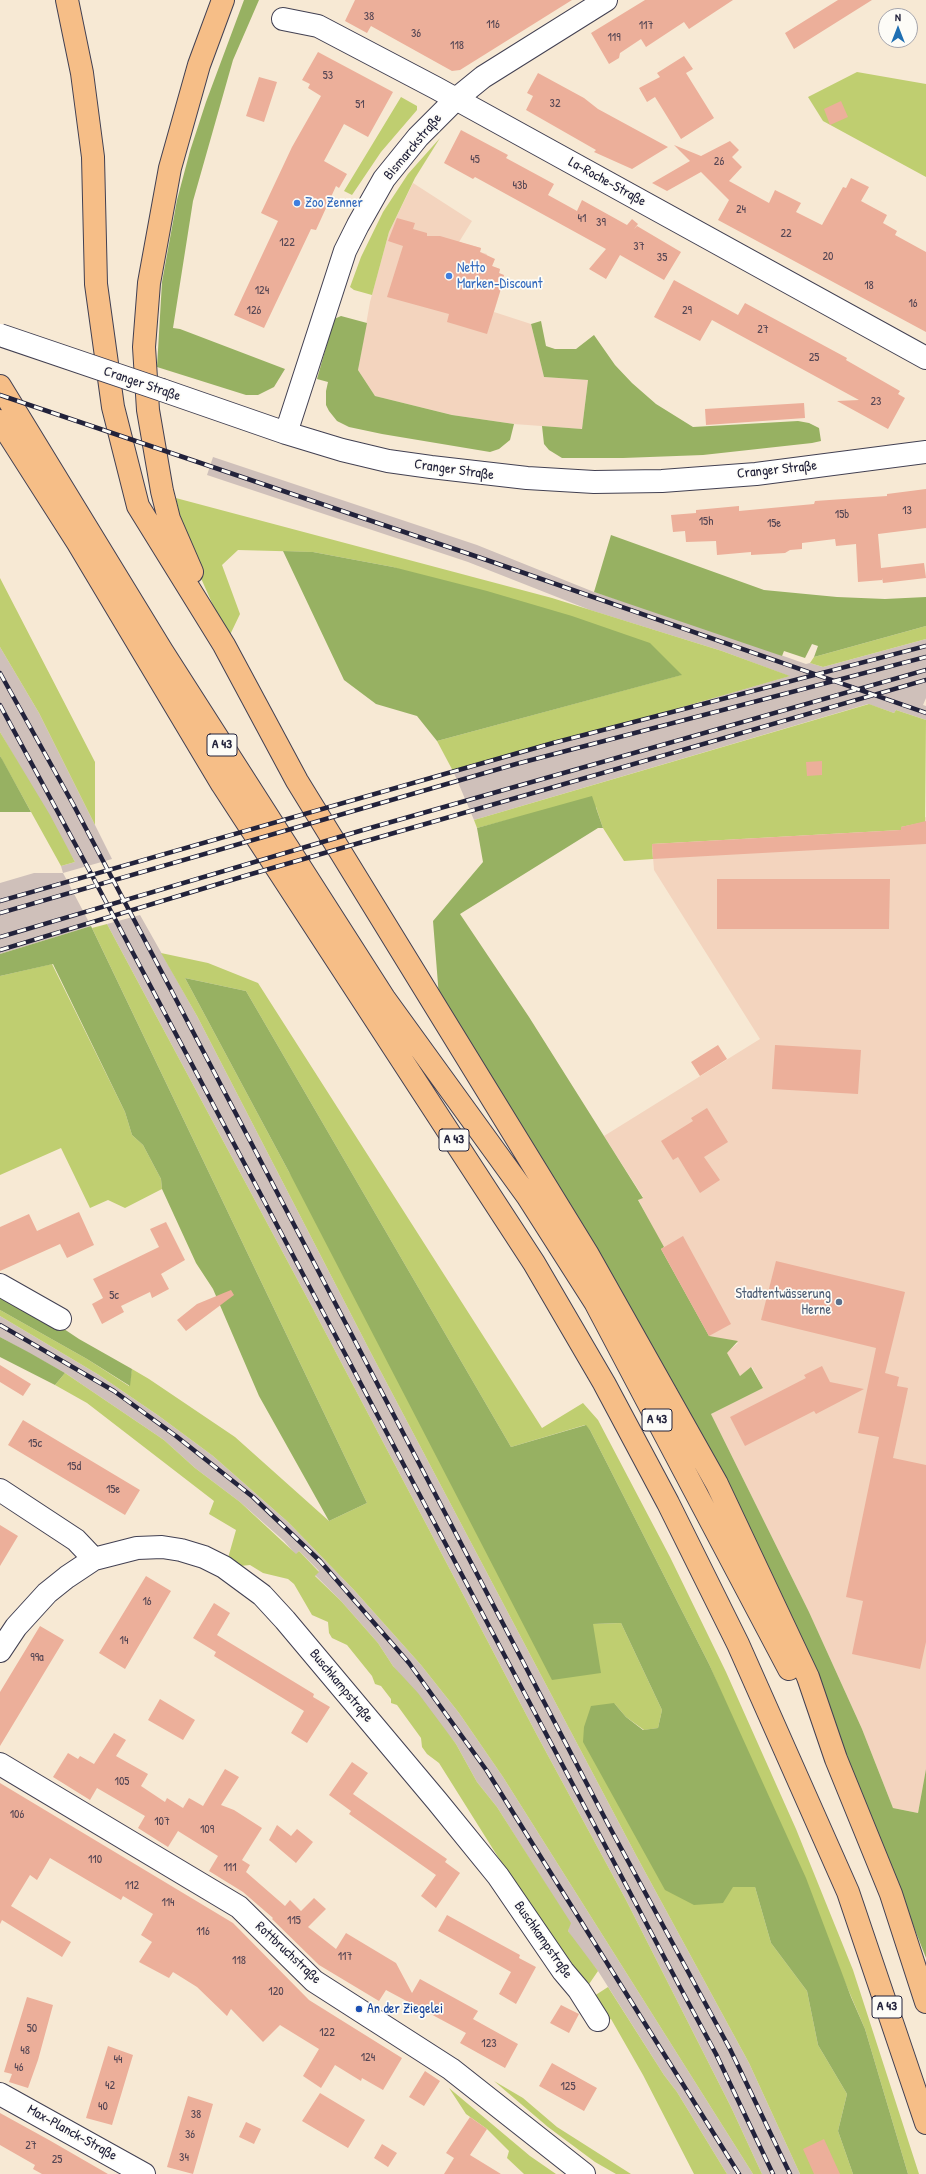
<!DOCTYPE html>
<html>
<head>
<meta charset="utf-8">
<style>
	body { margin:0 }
	#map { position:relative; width:926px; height:2174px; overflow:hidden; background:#f7e9d4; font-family:"Patrick Hand",sans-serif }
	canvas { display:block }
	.north { position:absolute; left:878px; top:8px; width:40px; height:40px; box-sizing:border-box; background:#fdfcf7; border:1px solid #a5a5ac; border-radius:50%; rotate:0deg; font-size:11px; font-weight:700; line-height:16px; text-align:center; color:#22223b }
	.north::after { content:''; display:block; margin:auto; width:14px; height:18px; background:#1f6fb2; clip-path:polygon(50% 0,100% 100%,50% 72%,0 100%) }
</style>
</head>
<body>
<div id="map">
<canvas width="926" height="2174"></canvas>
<div class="north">N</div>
</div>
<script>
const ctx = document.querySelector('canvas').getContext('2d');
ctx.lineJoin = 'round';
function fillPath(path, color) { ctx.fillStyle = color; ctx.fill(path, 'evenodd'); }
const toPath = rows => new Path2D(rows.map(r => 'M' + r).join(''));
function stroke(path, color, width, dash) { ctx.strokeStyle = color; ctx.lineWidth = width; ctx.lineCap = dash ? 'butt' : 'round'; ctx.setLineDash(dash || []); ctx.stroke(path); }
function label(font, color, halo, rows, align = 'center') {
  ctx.font = font + ' "Patrick Hand",sans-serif'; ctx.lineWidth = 3.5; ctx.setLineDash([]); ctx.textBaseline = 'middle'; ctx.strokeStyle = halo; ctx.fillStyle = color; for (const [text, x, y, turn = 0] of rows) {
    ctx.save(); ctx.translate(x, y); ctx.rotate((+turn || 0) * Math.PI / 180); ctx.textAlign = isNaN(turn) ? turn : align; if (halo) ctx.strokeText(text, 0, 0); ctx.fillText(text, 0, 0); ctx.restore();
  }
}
const built = toPath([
	[413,183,472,221,459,242,481,248,480,252,487,254,486,259,494,261,492,266,500,269,499,274,503,282,494,312,531,324,544,377,588,380,582,429,514,424,452,415,375,396,358,370,370,302,389,232],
	[926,817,926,1769,918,1813,893,1808,862,1729,809,1612,711,1414,763,1388,752,1367,740,1376,726,1353,738,1343,709,1337,661,1249,663,1247,638,1199,643,1197,604,1136,760,1039,654,870,652,844,901,830,901,827]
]);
const industrial = toPath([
	[213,457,477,545,594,592,679,619,806,664,810,663,823,667,926,639,926,698,923,705,926,706,926,720,896,710,894,713,868,704,474,820,454,773,789,676,722,651,590,610,468,562,207,475],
	[0,647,39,713,112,859,63,873,91,926,0,954,0,883,34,873,63,873,61,866,75,862,0,732],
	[140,915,197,1016,372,1355,637,1857,749,2063,800,2174,762,2174,731,2107,625,1898,538,1737,311,1305,107,924],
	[0,1316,99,1375,159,1416,213,1456,288,1522,354,1590,421,1665,459,1713,503,1777,753,2174,727,2174,677,2092,664,2075,598,1971,575,1943,568,1931,570,1923,497,1807,477,1782,456,1744,393,1666,378,1643,341,1601,315,1575,319,1571,299,1551,296,1555,284,1541,240,1502,195,1468,164,1440,65,1373,0,1337]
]);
const green = toPath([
	[857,72,926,84,926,177,823,121,808,97],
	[401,97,417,106,417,110,381,152,352,195,344,191],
	[440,138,415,178,389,232,372,295,354,290,350,287,361,257,383,212,408,174],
	[172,497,552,598,722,651,790,676,454,773,437,741,681,675,393,567,313,552,238,550,222,565,240,614,228,639,200,576],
	[0,578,95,762,95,825,39,713,0,647],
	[926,626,926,639,823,667,810,663,814,657],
	[869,704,894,713,896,710,926,720,925,822,901,827,901,830,652,844,653,859,624,861,603,828,596,807,527,815,477,828,474,820],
	[0,732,50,815,75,862,61,866,0,756],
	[107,924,311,1305,538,1737,625,1898,731,2107,762,2174,753,2174,503,1777,459,1713,421,1665,354,1590,288,1522,213,1456,159,1416,99,1375,0,1316,0,1310,87,1359,129,1386,132,1369,149,1379,235,1437,329,1521,367,1503,92,928],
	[161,953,208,963,258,983,542,1428,583,1403,598,1420,670,1557,726,1672,796,1829,853,1970,919,2174,908,2174,865,2029,709,1664,590,1430,585,1425,511,1447,246,991,185,978,289,1172,593,1624,621,1623,662,1710,658,1728,644,1730,626,1717,614,1703,733,1887,755,1887,771,1943,807,1991,818,2045,847,2094,838,2131,853,2174,800,2174,749,2063,637,1857,372,1355,197,1016],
	[52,964,125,1112,132,1135,143,1145,161,1179,162,1189,125,1208,108,1200,90,1208,61,1148,0,1175,0,976],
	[65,1373,164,1440,195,1468,240,1502,296,1554,299,1551,319,1572,315,1576,341,1601,378,1643,393,1666,418,1693,456,1744,477,1782,497,1807,546,1884,571,1923,568,1931,598,1971,585,1990,520,1892,439,1763,427,1754,422,1747,421,1738,397,1705,391,1703,391,1699,381,1686,375,1684,372,1676,347,1645,332,1638,329,1633,328,1622,312,1615,294,1584,288,1579,263,1573,250,1565,240,1566,228,1558,236,1530,209,1514,214,1501,87,1403,55,1385],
	[608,1987,664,2075,677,2092,727,2174,694,2174,643,2075,611,2019,606,2021,591,1998],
	[494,2081,523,2098,557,2127,631,2174,616,2174,595,2162,548,2127],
	[449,2088,530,2156,556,2174,524,2174,507,2158,509,2151,487,2129,466,2114]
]);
const forest = toPath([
	[244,0,259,0,233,60,193,201,173,328,180,329,285,369,274,387,258,395,246,395,157,367,162,282,177,200,190,151,206,102],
	[341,316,367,323,358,370,375,396,452,415,514,424,510,440,499,449,490,452,382,434,349,427,337,421,329,411,326,405,326,391,328,382,317,379,334,319],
	[541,321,546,346,555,349,576,349,594,335,615,365,632,383,656,404,693,427,798,421,809,423,819,428,821,441,812,443,703,455,623,458,562,458,549,450,544,444,542,426,582,429,588,380,544,377,531,324],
	[611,535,764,590,837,597,885,599,926,597,926,626,814,657,818,646,812,644,805,658,784,651,782,656,594,592],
	[283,551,313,552,393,567,487,591,572,616,650,643,682,675,437,741,417,716,376,704,344,680],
	[0,756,2,759,31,812,0,812],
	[592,796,603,828,598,828,460,914,529,1017,643,1198,638,1200,664,1247,661,1249,709,1336,738,1341,727,1353,740,1376,751,1367,763,1388,711,1414,809,1612,862,1729,893,1808,918,1813,926,1769,926,1958,831,1715,439,997,433,921,483,862,477,828],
	[91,926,367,1503,329,1521,259,1396,213,1289,196,1263,162,1189,161,1179,143,1145,132,1135,125,1112,53,964,0,976,0,954],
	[185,978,246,991,511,1447,586,1425,590,1430,709,1664,806,1878,851,1997,865,2029,908,2174,853,2174,838,2131,847,2094,818,2045,807,1991,771,1943,755,1887,733,1887,723,1903,694,1905,665,1890,583,1742,584,1727,591,1706,614,1703,626,1717,643,1730,658,1728,662,1710,621,1623,593,1624,601,1673,552,1680,289,1172],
	[0,1289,22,1301,79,1339,132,1369,130,1386,87,1359,0,1310],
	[0,1337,30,1353,65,1373,55,1385,0,1357]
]);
const building = toPath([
	[355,0,572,0,460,70,452,71,371,26,367,33,345,21],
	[645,0,733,0,689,29,684,22,646,47,641,39,620,53,619,58,609,64,591,33],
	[838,0,872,0,794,49,785,33],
	[318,52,393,92,368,137,344,124,324,161,347,174,339,188,336,186,316,230,311,229,264,328,234,315,278,221,261,213,292,147,321,96,308,88,310,84,302,80],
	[684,56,693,69,686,73,714,118,681,139,655,97,647,102,639,88,660,77,657,73],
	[538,73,584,98,598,109,668,147,632,169,594,152,596,150,526,110,533,96,527,93],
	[259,77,277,82,264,122,246,116],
	[841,101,848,117,830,125,824,109],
	[461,130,508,155,506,158,554,184,548,195,577,211,582,200,627,225,632,219,638,224,634,229,637,226,681,252,664,280,620,255,606,279,589,269,606,249,475,177,473,179,444,163],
	[730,141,739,150,732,157,742,167,729,181,769,203,775,190,801,203,796,212,822,225,843,187,846,188,851,178,869,187,861,201,887,215,883,223,897,231,895,235,926,252,926,332,718,220,729,200,701,172,667,191,652,183,690,161,674,145,701,156],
	[397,218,415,223,413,229,427,233,427,236,440,236,481,248,480,252,495,259,492,266,500,269,499,273,504,275,502,282,503,282,487,334,447,322,449,314,387,297,403,246,388,241],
	[674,280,738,315,745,303,847,358,846,360,900,391,898,394,905,398,888,429,837,401,859,400,712,320,700,341,654,317],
	[804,403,805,418,706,425,705,409],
	[926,489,926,528,878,534,881,568,924,563,926,578,883,583,882,578,882,580,858,582,856,544,836,546,835,539,802,543,802,549,790,550,785,553,751,555,751,552,717,555,716,541,686,542,685,531,673,532,671,515,696,513,696,510,739,506,739,511,814,504,815,501,887,496,887,494],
	[822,761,822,775,807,776,806,762],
	[926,821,926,844,653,859,652,844,901,830,901,827],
	[717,879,890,879,889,929,717,929],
	[718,1045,727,1059,700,1076,691,1062],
	[775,1045,861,1050,858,1094,772,1089],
	[707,1108,728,1142,704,1157,720,1180,700,1193,678,1157,673,1160,661,1141,693,1121,691,1118],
	[79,1212,94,1245,67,1258,60,1244,0,1271,0,1227,29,1214,37,1231],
	[166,1222,185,1260,161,1274,169,1289,152,1298,150,1292,121,1306,124,1312,102,1324,92,1304,103,1298,93,1279,159,1247,150,1229],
	[683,1236,731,1324,709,1336,661,1249],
	[776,1261,905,1292,885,1373,899,1377,897,1386,908,1388,893,1458,926,1465,926,1642,920,1669,852,1654,863,1601,846,1597,879,1437,858,1433,876,1348,761,1320],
	[231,1290,234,1295,186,1331,177,1320,197,1304],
	[0,1365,31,1384,23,1396,0,1382],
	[822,1366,830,1382,864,1389,816,1414,814,1411,745,1446,730,1417,806,1378,804,1375],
	[23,1420,140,1490,125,1515,8,1445],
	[0,1525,18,1536,0,1566],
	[146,1576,171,1591,125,1669,99,1653],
	[214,1603,230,1613,217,1635,314,1694,313,1697,330,1707,307,1743,291,1733,304,1711,214,1656,216,1652,193,1638],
	[40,1626,64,1640,0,1746,0,1692],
	[160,1699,195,1720,183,1740,148,1720],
	[114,1733,126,1740,116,1756,148,1774,141,1786,165,1802,167,1798,183,1808,189,1798,203,1806,225,1769,239,1777,221,1805,234,1810,262,1828,242,1860,250,1865,246,1872,285,1906,290,1900,301,1911,314,1898,326,1909,308,1927,336,1949,346,1933,396,1963,412,1993,420,1979,478,2011,473,2019,518,2044,505,2068,460,2043,466,2033,386,1990,379,2001,319,1965,272,1919,273,1918,243,1892,209,1871,218,1856,178,1831,168,1847,138,1828,145,1816,97,1788,90,1800,53,1777,68,1753,78,1759,80,1756,94,1764],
	[352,1762,368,1773,353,1794,447,1859,445,1862,460,1873,436,1908,421,1896,436,1875,349,1814,351,1811,329,1795],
	[0,1783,233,1923,309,2000,402,2058,383,2090,362,2078,361,2081,335,2065,321,2088,303,2076,319,2049,280,2025,263,2042,231,2009,227,2016,197,1987,173,1972,169,1978,139,1962,152,1942,141,1935,153,1914,123,1896,121,1900,50,1858,37,1880,30,1875,11,1906,71,1942,62,1957,2,1920,0,1924],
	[277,1825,291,1836,297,1829,313,1842,296,1863,269,1840],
	[447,1915,520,1955,519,1958,536,1967,516,2004,499,1994,511,1972,438,1931],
	[27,1997,53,2005,38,2060,28,2088,9,2082,12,2074,4,2072],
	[561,2005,579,2014,569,2033,550,2023],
	[108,2046,133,2055,112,2125,86,2118],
	[552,2063,597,2088,584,2111,539,2086],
	[425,2071,440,2081,424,2106,409,2097],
	[320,2093,365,2120,348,2148,302,2121],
	[188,2096,213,2104,193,2174,167,2167],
	[0,2113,49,2140,108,2174,42,2174,33,2169,35,2165,0,2145],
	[470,2117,487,2129,470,2155,501,2174,444,2174,454,2158,446,2153],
	[246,2122,261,2129,254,2144,239,2137],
	[824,2139,840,2174,814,2174,803,2149],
	[382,2144,397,2153,388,2167,374,2158]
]);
const minor = toPath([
	[283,19,318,26,436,88,926,358],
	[162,390,286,433,342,450,388,461,431,467,527,478,594,482,662,481,756,474,926,452],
	[286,433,345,251,358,225,384,179,418,137,456,99,483,77,606,0],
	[0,1285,60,1319],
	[0,1490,76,1540,94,1559],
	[0,1651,16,1627,47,1593,67,1577,94,1559,137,1548,162,1547,181,1550,204,1557,224,1567,262,1595,285,1620,437,1801,498,1876,563,1971,579,1990,598,2020],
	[0,1764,239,1907,314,1981,451,2069,584,2174],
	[0,2094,144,2174]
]);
const highway = toPath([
	[67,0,82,73,93,157,96,284,113,407,138,506,224,645,297,781,587,1253,717,1484,808,1677,836,1759,891,1894,926,2002],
	[0,386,162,651,384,998,528,1197,595,1302,789,1669],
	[0,421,78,543,222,784,534,1263,604,1383,668,1503,738,1644,848,1892,926,2123],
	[192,572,169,519,162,491,148,410,144,347,149,283,170,168,199,65,223,0]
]);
const rail = toPath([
	[0,395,481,558,926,713],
	[0,673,73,804,169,986,609,1826,730,2049,790,2174],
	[0,705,87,866,681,1989,716,2054,773,2174],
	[0,901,553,743,926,646],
	[0,913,516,764,926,657],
	[0,937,363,830,926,670],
	[0,950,248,875,926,680],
	[0,1325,114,1391,176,1436,253,1497,320,1561,409,1663,487,1771,739,2174]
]);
const minorBridge = toPath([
	[0,335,162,390]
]);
const markers = [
	[297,203,4,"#3f7fe0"],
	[449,276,4,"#3f7fe0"],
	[839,1302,4,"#5c6f8a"],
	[359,2009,4,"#1a4fb4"]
];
const numberNames = [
	["38",369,17],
	["116",493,25],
	["117",646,26],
	["36",416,34],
	["119",614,38],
	["118",457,46],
	["53",328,76],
	["32",555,104],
	["51",360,105],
	["45",475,160],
	["26",719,162],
	["43b",520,186],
	["24",741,210],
	["41",582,219],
	["39",601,223],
	["22",786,234],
	["122",287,243],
	["37",639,247],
	["20",828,257],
	["35",662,258],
	["18",869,286],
	["124",262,291],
	["16",913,304],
	["126",254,311],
	["29",687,311],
	["27",763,330],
	["25",814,358],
	["23",876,402],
	["13",907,511],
	["15b",842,515],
	["15h",706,522],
	["15e",774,524],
	["5c",114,1296],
	["15c",35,1444],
	["15d",74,1467],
	["15e",113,1490],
	["16",147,1602],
	["14",124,1641],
	["99a",37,1658],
	["105",122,1782],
	["106",17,1815],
	["107",162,1822],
	["109",207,1830],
	["110",95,1860],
	["111",230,1868],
	["112",132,1886],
	["114",168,1903],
	["115",294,1921],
	["116",203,1932],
	["117",345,1957],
	["118",239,1961],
	["120",276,1992],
	["50",32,2029],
	["122",327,2033],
	["123",489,2044],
	["48",25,2051],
	["124",368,2058],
	["44",118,2060],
	["46",19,2068],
	["42",110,2086],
	["125",568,2087],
	["40",103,2107],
	["38",196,2115],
	["36",190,2135],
	["27",31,2146],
	["34",184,2158],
	["25",57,2160]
];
const shields = [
	[222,745,30],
	[454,1140,30],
	[657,1420,30],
	[887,2007,30]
];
const shieldNames = [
	["A 43",222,745],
	["A 43",454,1140],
	["A 43",657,1420],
	["A 43",887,2007]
];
const streetNames = [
	["Bismarckstraße",413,147,-50],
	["La-Roche-Straße",607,182,29],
	["Cranger Straße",142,384,19],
	["Cranger Straße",454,470,8],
	["Cranger Straße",777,470,-6],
	["Buschkampstraße",341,1686,50],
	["Buschkampstraße",543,1940,55],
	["Rottbruchstraße",288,1953,43],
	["Max-Planck-Straße",72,2133,29]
];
const shopNames = [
	["Zoo Zenner",305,203],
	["Netto",457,268],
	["Marken-Discount",457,284]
];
const serviceNames = [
	["Stadtentwässerung",831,1294],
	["Herne",831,1310]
];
const transitNames = [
	["An der Ziegelei",367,2009]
];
fillPath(built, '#f3d4be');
fillPath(industrial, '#cfc0ba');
fillPath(green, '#bfce70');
fillPath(forest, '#97b162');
fillPath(building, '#ecaf9a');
stroke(minor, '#424052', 24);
stroke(highway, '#424052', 24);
stroke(minor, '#fff', 22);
stroke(highway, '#f6be87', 22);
stroke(rail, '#22223b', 4.5);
stroke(rail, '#fdfcf7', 3, [9]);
stroke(minorBridge, '#424052', 24, []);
stroke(minorBridge, '#fff', 22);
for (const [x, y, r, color] of markers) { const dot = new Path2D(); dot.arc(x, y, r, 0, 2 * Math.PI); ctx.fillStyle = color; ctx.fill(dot); stroke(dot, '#fdfcf7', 1.5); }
label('12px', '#544553', null, numberNames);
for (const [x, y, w] of shields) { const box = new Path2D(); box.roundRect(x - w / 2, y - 11, w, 22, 3); ctx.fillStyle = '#fdfcf7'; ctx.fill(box); stroke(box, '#22223b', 1); }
label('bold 13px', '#22223b', null, shieldNames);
label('14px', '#22223b', '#fdfcf7', streetNames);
label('14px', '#366cbe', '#fdfcf7', shopNames, 'left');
label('14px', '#4e5e75', '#fdfcf7', serviceNames, 'right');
label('14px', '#164399', '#fdfcf7', transitNames, 'left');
</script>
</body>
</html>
